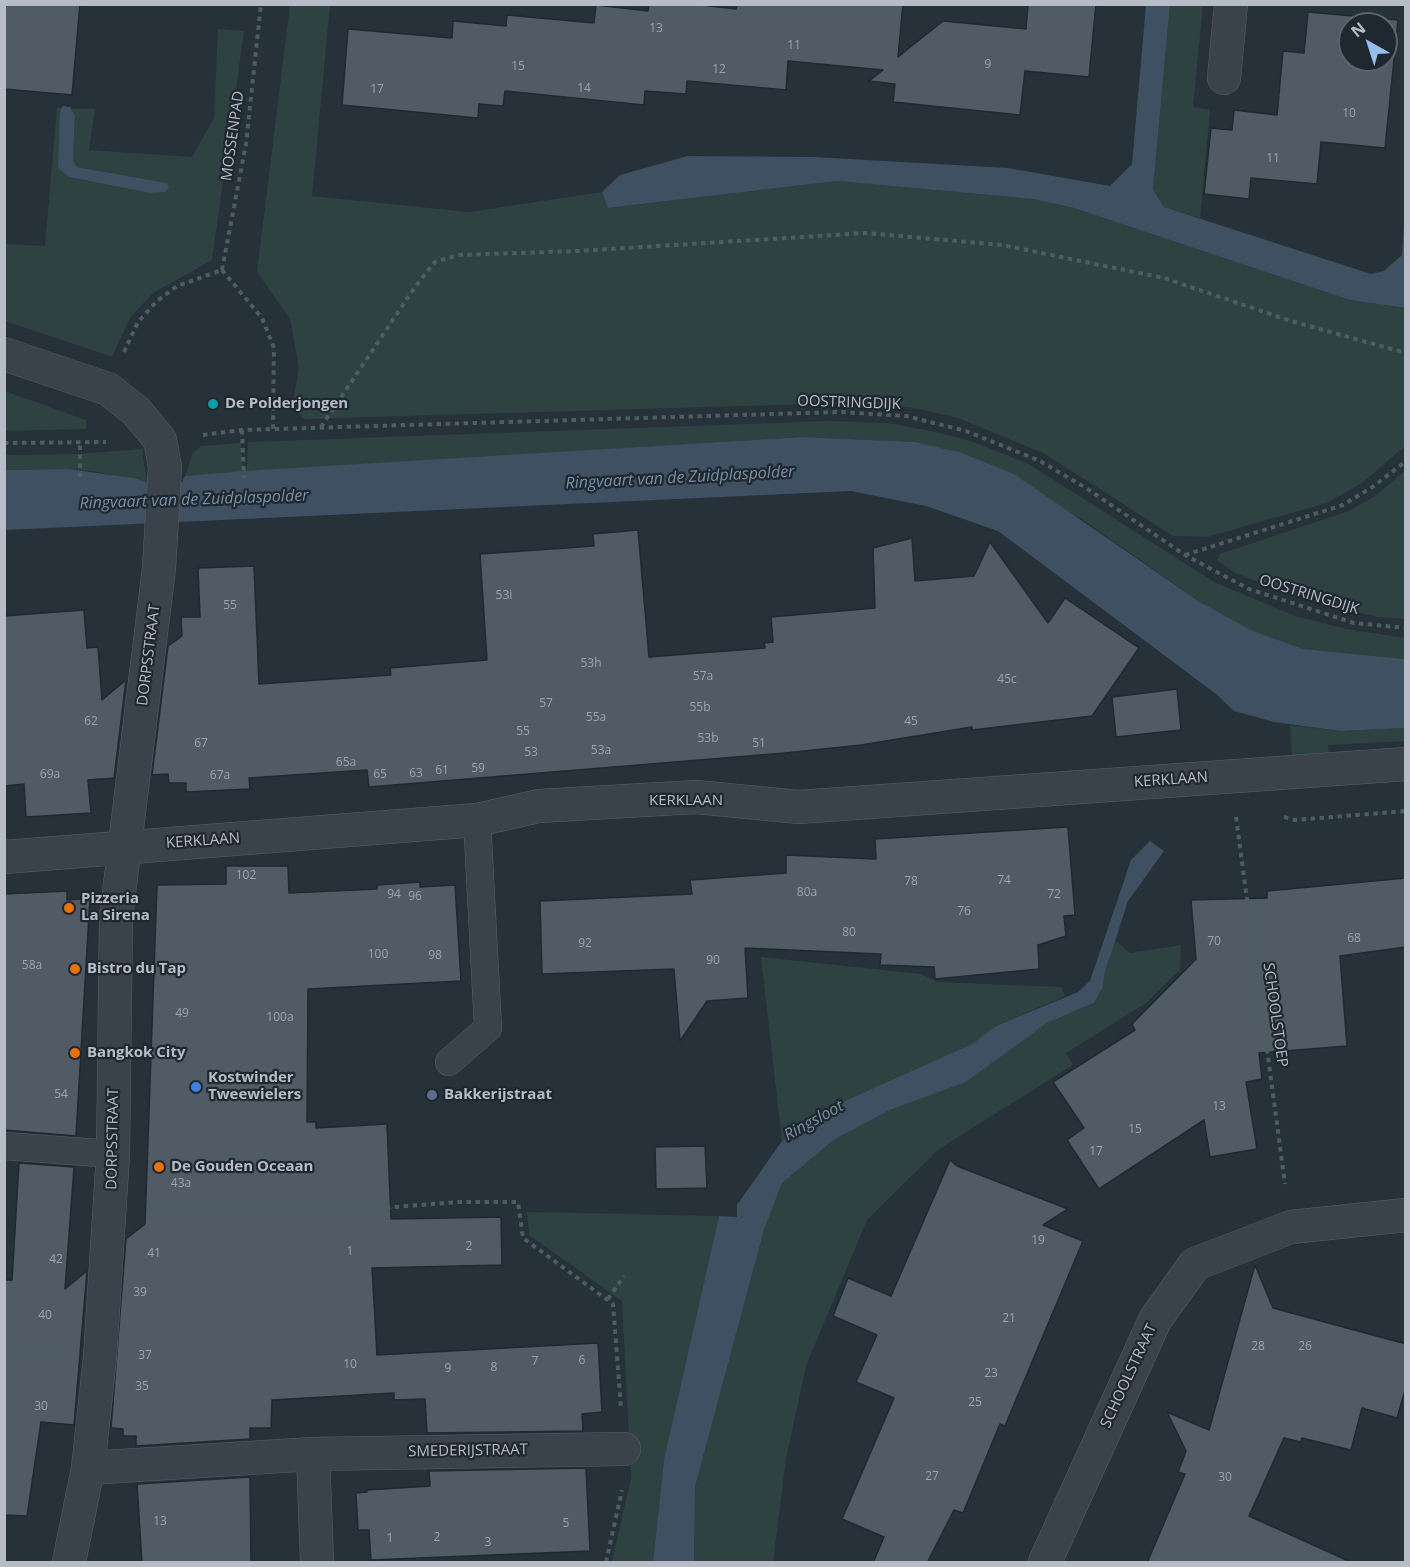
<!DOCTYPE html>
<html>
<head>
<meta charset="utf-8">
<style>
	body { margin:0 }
	#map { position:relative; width:1410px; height:1567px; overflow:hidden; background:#26313a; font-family:"Open Sans",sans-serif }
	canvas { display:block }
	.frame { position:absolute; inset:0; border:6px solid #b6bdc6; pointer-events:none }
	.north { position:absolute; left:1338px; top:12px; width:60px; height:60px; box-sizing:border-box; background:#1f2730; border:2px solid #5b636c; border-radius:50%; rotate:321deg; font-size:16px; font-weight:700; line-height:24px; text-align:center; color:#b6bdc6 }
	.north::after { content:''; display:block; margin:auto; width:21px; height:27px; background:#95beec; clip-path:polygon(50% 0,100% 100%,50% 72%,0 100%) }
</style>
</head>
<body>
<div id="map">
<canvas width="1410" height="1567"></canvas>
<div class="frame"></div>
<div class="north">N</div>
</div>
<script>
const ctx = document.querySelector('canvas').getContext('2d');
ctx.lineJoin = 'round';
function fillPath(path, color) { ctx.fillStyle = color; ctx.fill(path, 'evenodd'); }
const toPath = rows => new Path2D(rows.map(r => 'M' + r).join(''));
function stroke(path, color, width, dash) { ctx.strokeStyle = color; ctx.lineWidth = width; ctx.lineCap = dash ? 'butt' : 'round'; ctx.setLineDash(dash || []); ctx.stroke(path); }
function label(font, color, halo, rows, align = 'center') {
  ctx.font = font + ' "Open Sans",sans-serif'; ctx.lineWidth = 4.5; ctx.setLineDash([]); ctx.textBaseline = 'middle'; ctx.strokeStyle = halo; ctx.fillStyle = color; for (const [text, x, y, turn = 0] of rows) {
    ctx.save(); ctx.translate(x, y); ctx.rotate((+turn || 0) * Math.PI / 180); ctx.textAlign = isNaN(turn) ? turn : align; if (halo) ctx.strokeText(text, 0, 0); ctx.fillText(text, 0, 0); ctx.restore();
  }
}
const green = toPath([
	[290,5,330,5,312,196,469,212,602,192,609,208,837,181,1033,199,1074,208,1350,300,1405,308,1405,446,1362,483,1327,503,1207,537,1173,536,1045,454,958,418,915,408,844,403,304,419,292,408,299,368,290,319,257,272],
	[1170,5,1203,5,1193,107,1210,110,1200,218,1164,207,1153,189],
	[218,29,244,31,212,260,153,293,130,318,112,357,5,321,4,244,45,246,57,108,62,108,58,168,69,177,150,193,165,192,167,183,77,167,73,160,75,115,72,109,95,109,89,150,192,157,214,118],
	[5,391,86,420,86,429,5,431],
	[829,421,888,423,936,432,974,442,1029,464,1214,582,1295,616,1346,629,1405,638,1405,659,1303,649,1251,630,1200,602,1082,519,915,442,803,437,185,476,193,452,201,446,241,443,243,468,247,468,248,442],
	[142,449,147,483,99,472,67,469,5,470,4,455,77,454],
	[1405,471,1405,619,1378,617,1304,600,1235,573,1217,560,1220,554,1349,511,1375,496],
	[1290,725,1341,731,1405,728,1405,741,1328,745,1329,755,1292,758],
	[1115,940,1130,953,1181,945,1180,970,1146,1003,1066,1053,1073,1065,939,1149,867,1220,806,1366,786,1459,773,1562,694,1562,695,1487,764,1230,782,1183,835,1139,890,1110,966,1082,1047,1023,1094,1003,1103,987,1105,972],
	[761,957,921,974,938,982,1061,987,1065,996,996,1026,972,1044,820,1112,782,1141],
	[527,1212,719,1216,664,1459,653,1562,612,1562,631,1478,622,1301,529,1235]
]);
const water = toPath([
	[1146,5,1170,5,1153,189,1164,207,1371,274,1384,271,1402,255,1405,209,1405,308,1350,300,1074,208,1033,199,837,181,608,208,602,192,620,175,688,156,814,157,1008,168,1110,186,1132,164],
	[63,106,70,107,75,115,73,160,77,167,167,183,169,187,165,192,150,193,69,177,58,168,60,111],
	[803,437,915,442,962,453,1014,474,1200,602,1251,630,1303,649,1405,659,1405,728,1341,731,1274,722,1234,711,1216,694,998,531,926,506,851,491,5,530,5,470,67,469,134,478,148,483,182,482,185,476,244,471],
	[1150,841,1164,851,1128,901,1105,972,1103,987,1094,1003,1047,1023,966,1082,890,1110,835,1139,782,1183,764,1230,695,1487,694,1562,653,1562,664,1459,719,1216,737,1217,737,1205,782,1141,820,1112,972,1044,996,1026,1078,992,1090,981,1131,860]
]);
const building = toPath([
	[4,4,80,4,72,95,4,89,4,4],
	[649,4,693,4,736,9,737,4,903,4,898,57,943,21,1026,29,1028,4,1096,4,1089,77,1025,71,1020,115,893,102,895,84,869,81,883,70,788,61,786,90,687,81,686,94,645,91,644,105,505,91,503,106,479,104,478,118,342,105,348,29,452,38,453,21,506,26,507,15,594,23,596,5,648,11,649,4],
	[1308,12,1398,20,1385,148,1321,142,1317,184,1251,178,1249,199,1204,194,1211,128,1232,130,1234,110,1277,115,1283,51,1304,53,1308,12],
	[1350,24,1386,24,1386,60,1350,60,1350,24],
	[638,530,649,657,765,648,764,643,773,642,771,617,875,608,873,548,912,538,915,581,974,576,990,542,1048,623,1065,598,1139,648,1092,716,972,730,972,727,861,745,785,753,369,787,367,770,249,778,250,789,186,792,186,783,169,783,168,774,152,775,168,646,182,636,181,617,200,617,198,568,254,566,259,684,391,675,390,668,487,660,480,554,594,546,593,534,638,530],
	[84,610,87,648,98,647,102,700,126,680,114,778,88,780,91,813,26,817,24,784,4,786,4,616,84,610],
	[1177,689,1181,730,1116,737,1112,697,1177,689],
	[1068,827,1075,915,1064,916,1066,936,1038,945,1039,969,935,979,934,967,880,965,881,954,745,948,748,998,707,1001,680,1041,674,969,542,974,540,901,692,894,690,880,786,873,786,855,876,859,875,839,1068,827],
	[226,866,288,866,289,893,377,889,377,885,420,882,420,887,455,885,461,981,308,989,307,1122,316,1122,316,1128,387,1124,391,1219,501,1217,502,1265,372,1268,377,1355,598,1343,602,1412,582,1414,583,1431,427,1433,425,1399,394,1400,394,1393,272,1400,271,1428,250,1428,250,1439,136,1446,136,1436,123,1436,123,1429,111,1428,126,1239,145,1224,157,885,226,884,226,866],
	[1406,878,1406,947,1340,956,1347,1046,1259,1053,1262,1079,1246,1082,1257,1149,1210,1157,1204,1120,1099,1189,1067,1140,1084,1128,1053,1082,1135,1030,1132,1024,1196,959,1191,900,1267,898,1267,891,1406,878],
	[67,891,67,900,90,898,76,1136,4,1130,4,894,67,891],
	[705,1146,707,1188,656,1189,655,1147,705,1146],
	[950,1160,957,1166,1068,1209,1043,1225,1083,1241,1005,1426,1000,1424,963,1513,954,1510,927,1563,873,1563,884,1537,842,1519,894,1398,856,1382,877,1335,833,1316,848,1278,891,1296,950,1160],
	[19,1163,74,1167,65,1289,87,1271,74,1425,41,1422,27,1516,4,1515,4,1280,12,1280,19,1163],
	[1255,1265,1273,1308,1406,1344,1406,1387,1397,1418,1362,1408,1351,1450,1302,1438,1301,1442,1284,1438,1249,1516,1353,1563,1147,1563,1185,1474,1178,1472,1186,1451,1167,1412,1209,1430,1255,1265],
	[586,1468,590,1551,371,1560,369,1530,358,1530,356,1493,367,1492,367,1490,430,1486,429,1471,586,1468],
	[250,1477,251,1563,142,1563,137,1484,250,1477]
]);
const path = toPath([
	[222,270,246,144,261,4],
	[222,270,262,318,274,348,273,429],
	[124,352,138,322,157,301,177,286,222,270],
	[321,427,415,287,435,262,458,255,578,251,866,233,1002,245,1164,278,1291,321,1406,353],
	[242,430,244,478],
	[203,435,242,430,840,412,906,416,966,431,1040,461,1086,488,1185,555,1249,589,1354,623,1406,628],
	[4,443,106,442],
	[80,477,80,443],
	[1185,555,1343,505,1374,486,1406,461],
	[1236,817,1285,1184],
	[1284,817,1295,820,1406,811],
	[152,1212,305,1214,459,1202,518,1202,523,1238,613,1304,621,1408],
	[608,1299,624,1276],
	[4,1345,57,1352],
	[606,1562,622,1490]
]);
const lane = toPath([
	[449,1062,488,1028,477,820],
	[4,1146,113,1154]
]);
const street = toPath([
	[1224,78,1231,4],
	[4,354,108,389,136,411,160,440,165,467,159,568,116,917,113,1154,100,1357,88,1468,69,1562],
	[4,857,477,820,539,806,696,797,799,807,1406,764],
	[313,1454,317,1562],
	[88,1468,313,1454,624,1449],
	[1045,1562,1155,1320,1195,1264,1291,1227,1406,1215]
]);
const markers = [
	[213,404,6,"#0f9aa8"],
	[69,908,6,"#e8710a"],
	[75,969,6,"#e8710a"],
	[75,1053,6,"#e8710a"],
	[196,1087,6,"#3f7fe0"],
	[432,1095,6,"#5c6f8a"],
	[159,1167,6,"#e8710a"]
];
const numberNames = [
	["13",656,29],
	["11",794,46],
	["9",988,65],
	["15",518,67],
	["12",719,70],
	["14",584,89],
	["17",377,90],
	["10",1349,114],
	["11",1273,159],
	["53i",504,596],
	["55",230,606],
	["53h",591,664],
	["57a",703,677],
	["45c",1007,680],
	["57",546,704],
	["55b",700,708],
	["55a",596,718],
	["62",91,722],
	["45",911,722],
	["55",523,732],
	["53b",708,739],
	["67",201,744],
	["51",759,744],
	["53a",601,751],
	["53",531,753],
	["65a",346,763],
	["59",478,769],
	["61",442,771],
	["63",416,774],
	["69a",50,775],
	["65",380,775],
	["67a",220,776],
	["102",246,876],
	["74",1004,881],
	["78",911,882],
	["80a",807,893],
	["94",394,895],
	["72",1054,895],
	["96",415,897],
	["76",964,912],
	["80",849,933],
	["68",1354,939],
	["70",1214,942],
	["92",585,944],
	["100",378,955],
	["98",435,956],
	["90",713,961],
	["58a",32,966],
	["49",182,1014],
	["100a",280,1018],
	["54",61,1095],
	["13",1219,1107],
	["15",1135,1130],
	["17",1096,1152],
	["43a",181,1184],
	["19",1038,1241],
	["2",469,1247],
	["1",350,1252],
	["41",154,1254],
	["42",56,1260],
	["39",140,1293],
	["40",45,1316],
	["21",1009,1319],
	["28",1258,1347],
	["26",1305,1347],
	["37",145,1356],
	["6",582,1361],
	["7",535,1362],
	["10",350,1365],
	["8",494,1368],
	["9",448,1369],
	["23",991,1374],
	["35",142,1387],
	["25",975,1403],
	["30",41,1407],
	["27",932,1477],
	["30",1225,1478],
	["13",160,1522],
	["5",566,1524],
	["2",437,1538],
	["1",390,1539],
	["3",488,1543]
];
const streetNames = [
	["MOSSENPAD",233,136,-82],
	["OOSTRINGDIJK",849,403,2],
	["OOSTRINGDIJK",1309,595,17],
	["DORPSSTRAAT",149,655,-83],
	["KERKLAAN",1171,780,-4],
	["KERKLAAN",686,801],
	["KERKLAAN",203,841,-4],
	["SCHOOLSTOEP",1275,1015,82],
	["DORPSSTRAAT",113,1139,-89],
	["SCHOOLSTRAAT",1129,1376,-65],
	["SMEDERIJSTRAAT",468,1451,-1]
];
const poiNames = [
	["De Polderjongen",225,404],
	["Pizzeria",81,899],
	["La Sirena",81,916],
	["Bistro du Tap",87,969],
	["Bangkok City",87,1053],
	["Kostwinder",208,1078],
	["Tweewielers",208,1095],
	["Bakkerijstraat",444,1095],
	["De Gouden Oceaan",171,1167]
];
const waterNames = [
	["Ringvaart van de Zuidplaspolder",680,478,-3],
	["Ringvaart van de Zuidplaspolder",194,500,-2],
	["Ringsloot",814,1121,-29]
];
fillPath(green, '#2e4241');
fillPath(water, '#3e5061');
fillPath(building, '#505b65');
stroke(building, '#212932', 1.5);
stroke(lane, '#586069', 28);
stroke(street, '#586069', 34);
stroke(path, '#4d5e5f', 4, [4.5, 4.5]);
stroke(lane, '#3a424b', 27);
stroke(street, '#3a424b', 33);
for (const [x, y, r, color] of markers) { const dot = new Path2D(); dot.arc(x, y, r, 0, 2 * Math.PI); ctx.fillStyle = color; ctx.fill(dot); stroke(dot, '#1f2730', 2); }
label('12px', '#9ca4ae', null, numberNames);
label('15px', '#b6bdc6', '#1f2730', streetNames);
label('bold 15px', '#b6bdc6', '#1f2730', poiNames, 'left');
label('italic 16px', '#7a91a6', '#1f2730', waterNames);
</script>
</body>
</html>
